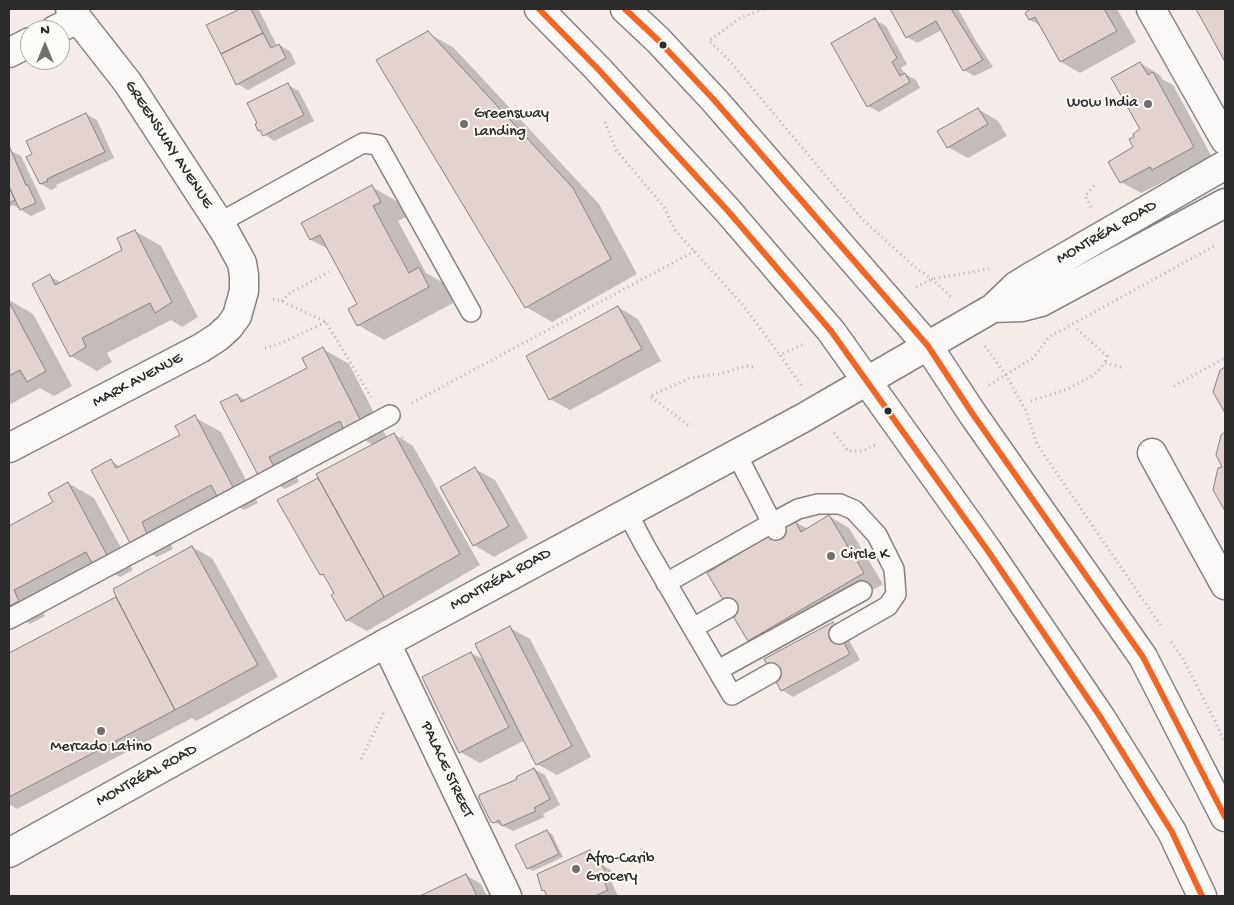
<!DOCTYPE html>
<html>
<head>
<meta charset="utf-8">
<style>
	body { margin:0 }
	#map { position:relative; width:1234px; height:905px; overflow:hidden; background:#f5ece9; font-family:"Gochi Hand",sans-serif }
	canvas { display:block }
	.frame { position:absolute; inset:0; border:10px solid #2b2b2b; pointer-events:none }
	.north { position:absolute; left:20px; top:20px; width:50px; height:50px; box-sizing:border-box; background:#fdfcf7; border:1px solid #a9a8a5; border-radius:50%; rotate:0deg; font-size:14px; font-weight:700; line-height:20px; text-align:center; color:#2b2b2b }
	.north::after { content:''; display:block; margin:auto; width:18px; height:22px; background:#726f6e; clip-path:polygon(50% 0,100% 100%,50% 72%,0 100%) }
</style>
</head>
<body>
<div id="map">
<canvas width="1234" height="905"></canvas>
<div class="frame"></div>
<div class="north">N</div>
</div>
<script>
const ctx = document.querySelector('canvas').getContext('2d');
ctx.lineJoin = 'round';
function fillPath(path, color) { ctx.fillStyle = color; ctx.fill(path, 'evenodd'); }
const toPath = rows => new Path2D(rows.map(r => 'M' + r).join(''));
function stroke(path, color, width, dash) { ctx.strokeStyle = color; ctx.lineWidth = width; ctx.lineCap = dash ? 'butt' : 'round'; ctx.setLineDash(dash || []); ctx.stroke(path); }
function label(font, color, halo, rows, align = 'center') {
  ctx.font = font + ' "Gochi Hand",sans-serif'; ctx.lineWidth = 4; ctx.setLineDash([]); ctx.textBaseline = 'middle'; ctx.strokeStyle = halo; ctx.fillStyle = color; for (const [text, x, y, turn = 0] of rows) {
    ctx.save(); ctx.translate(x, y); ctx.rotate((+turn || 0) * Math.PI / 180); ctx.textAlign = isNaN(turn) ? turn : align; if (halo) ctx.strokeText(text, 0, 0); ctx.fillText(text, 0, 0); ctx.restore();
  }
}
const shadow = toPath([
	[243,9,256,9,259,10,277,46,279,45,290,51,296,64,248,90,237,84,208,25],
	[891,9,958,9,976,41,993,67,974,76,964,70,942,30,917,43,907,37],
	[1032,9,1117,9,1136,42,1080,73,1061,62,1041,26,1030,20,1027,14,1033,10],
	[1198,9,1225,9,1225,60],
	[875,20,886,26,907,64,901,68,905,74,916,80,920,88,879,112,868,106],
	[428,33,454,48,599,204,637,274,552,322,526,307],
	[1140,63,1160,75,1162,79,1173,85,1213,159,1173,181,1169,179,1141,193,1121,182,1135,148,1136,137,1142,130],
	[288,85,299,91,314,121,274,141,259,130],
	[978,109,998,121,1007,136,968,158,948,147],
	[86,114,97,120,114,158,56,185,57,187,51,190,41,184],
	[9,150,21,156,46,209,31,216,13,205,9,207],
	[372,187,398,202,406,217,398,221,426,273,445,284,455,302,384,340,358,325,359,305,330,250,311,240,303,224],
	[135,231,161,246,198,317,182,327,171,320,107,353,112,362,97,371,71,356,49,276,62,283,124,250],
	[9,300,33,314,72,386,54,396,40,388,9,405],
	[618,307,638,319,661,361,570,410,550,399],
	[323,349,349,364,387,438,394,434,413,446,480,565,367,631,347,620,336,594,326,577,321,574,279,501,373,445,361,438,295,473,299,482,285,489,259,474,237,395,246,400,309,368],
	[194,417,221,432,258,503,244,510,232,503,167,537,173,549,157,557,130,542,111,461,121,467,182,435],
	[1225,434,1225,509,1214,489,1224,467,1222,435],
	[475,469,495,480,528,538,494,557,474,545],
	[68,483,94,498,133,570,120,577,107,570,39,605,45,616,30,624,9,611,9,527,55,503],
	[829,516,849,528,883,584,769,652,749,640,795,522,808,529],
	[192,547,212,558,278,677,196,721,192,718,17,809,9,804,9,655,117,598],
	[833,623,843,629,860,660,793,697,782,690,765,660],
	[510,628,530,639,591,757,557,775,537,764,525,740,480,763,460,752,471,653,486,661],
	[534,769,545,775,560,805,543,814,545,817,513,831,492,821,513,782],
	[547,831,552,834,563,857,533,871,528,868,517,846],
	[590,852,601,858,604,866,611,870,615,879,611,881,618,896,549,896,547,892,543,890],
	[466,875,481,884,487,896,423,896]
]);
const building = toPath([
	[240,9,251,9,263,33,221,54,206,25,240,9],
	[890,9,951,9,983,60,963,71,936,21,906,38,890,9],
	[1031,9,1104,9,1117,31,1060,62,1035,17,1029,20,1025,13,1031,9],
	[1196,9,1225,9,1225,62,1196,9],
	[875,18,897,58,892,62,900,76,905,73,910,82,867,107,831,43,875,18],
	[428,31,573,188,611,259,525,308,376,60,428,31],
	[263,33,271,48,279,44,286,58,236,85,221,54,263,33],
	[1140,62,1148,75,1153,72,1194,147,1152,170,1150,167,1120,183,1108,162,1133,147,1129,139,1134,137,1133,134,1140,129,1111,78,1140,62],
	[288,83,304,115,263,136,260,130,258,131,255,124,257,123,247,103,288,83],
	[978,108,988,124,947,148,937,131,978,108],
	[86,113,105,152,47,179,48,181,40,184,26,157,32,154,26,141,86,113],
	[10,148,26,185,28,185,36,203,20,210,9,187,9,149,10,148],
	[372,185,381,202,373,206,409,273,419,267,429,287,357,326,348,309,357,304,320,235,310,240,301,223,372,185],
	[9,187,15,200,9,203,9,187],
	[135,230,172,302,155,313,150,303,82,338,86,347,70,357,32,284,50,274,55,285,122,250,117,238,135,230],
	[9,302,46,371,27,382,20,370,9,376,9,302],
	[618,306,642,349,549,400,526,356,618,306],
	[323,347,361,421,344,430,340,421,269,457,274,467,258,475,220,402,237,394,241,402,307,368,302,358,323,347],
	[1225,367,1225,413,1213,392,1220,370,1225,367],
	[195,415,233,487,217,496,211,485,142,522,147,534,130,543,91,470,111,459,116,468,180,435,175,426,195,415],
	[1225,432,1225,511,1213,490,1218,468,1222,467,1216,455,1221,435,1225,432],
	[394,433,460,554,384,597,316,474,394,433],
	[475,467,509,526,473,546,440,487,475,467],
	[318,478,384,597,346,621,331,595,334,593,323,574,320,575,277,500,318,478],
	[68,482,107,555,92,563,86,552,14,590,19,601,9,606,9,526,53,502,48,493,68,482],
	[829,515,864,573,748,641,707,573,795,520,801,532,829,515],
	[192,546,258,665,175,710,116,597,113,589,192,546],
	[116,597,175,710,9,797,9,653,116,597],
	[833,622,850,654,781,691,764,659,833,622],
	[510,626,572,746,536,765,475,644,510,626],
	[471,652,509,727,459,753,422,677,471,652],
	[534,768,550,799,534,808,536,811,502,826,499,820,494,823,491,822,479,798,479,795,513,781,517,779,516,777,534,768],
	[547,830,559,854,527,869,515,845,547,830],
	[590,850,596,864,601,863,606,873,601,875,608,890,595,896,547,896,544,890,542,891,537,874,590,850],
	[466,874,477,896,420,896,466,874]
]);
const path = toPath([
	[763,9,740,18,709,41,728,59,863,220,916,268,932,279,952,298],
	[605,122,616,150,664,207,674,229,743,305,780,355],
	[1091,207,1085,196,1094,186],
	[916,287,932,279,989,269],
	[273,299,282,301,326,322,371,397],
	[282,301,290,293,329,272],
	[1077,329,1107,356,1105,363],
	[985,346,1006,375,1026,411,1037,444,1043,453,1161,626],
	[265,348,282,343,326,322],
	[801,385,780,355,803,344],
	[989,385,1033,358,1049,337,1216,245],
	[1174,386,1225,358],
	[1031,401,1068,389,1095,374,1105,363,1124,368],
	[412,403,695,251],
	[688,425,650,396,690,378,719,374,747,366,756,368],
	[834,433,848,451,863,451,875,445],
	[402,437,468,554],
	[1171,642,1182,657,1214,719,1225,744],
	[361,759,385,710]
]);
const lane = toPath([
	[219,223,363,143,378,145,471,312],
	[627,512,645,546,732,695,771,673],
	[776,530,772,523,798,509,818,504,840,504,854,510,877,535,894,569,896,594,888,606,839,634],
	[666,583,772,523,736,453],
	[9,619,390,415],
	[693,628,728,608],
	[718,670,862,591]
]);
const street = toPath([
	[1151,9,1225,140],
	[55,30,78,19],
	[9,53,30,42],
	[9,448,201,348,218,337,229,327,237,316,244,291,244,275,242,263,225,232,128,83,70,9],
	[1152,453,1225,585],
	[386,643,507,896]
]);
const primary = toPath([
	[539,9,597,68,728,211,831,331,988,551,1101,718,1172,832,1202,896],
	[625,9,658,40,715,101,928,346,972,413,1143,657,1225,817],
	[993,308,1022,307,1041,302,1225,203],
	[9,853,386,643,803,418,993,308,1016,286,1029,278,1225,165]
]);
const bus1 = toPath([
	[539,9,597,68,728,211,831,331,988,551,1101,718,1172,832,1202,896],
	[625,9,658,40,715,101,928,346,972,413,1143,657,1225,817]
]);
const markers = [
	[663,45,4.5,"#2b2b2b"],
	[1148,104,5,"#726f6e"],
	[464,124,5,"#726f6e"],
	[888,411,4.5,"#2b2b2b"],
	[831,556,5,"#726f6e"],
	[101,731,5,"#726f6e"],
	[576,869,5,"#726f6e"]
];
const poiNames = [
	["Wow India",1138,104,"right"],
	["Greensway",474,115],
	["Landing",474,133],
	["Circle K",841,556],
	["Mercado Latino",101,748,"center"],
	["Afro-Carib",586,860],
	["Grocery",586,878]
];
const streetNames = [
	["GREENSWAY AVENUE",168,145,57],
	["MONTRÉAL ROAD",1107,233,-30],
	["MARK AVENUE",138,381,-28],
	["MONTRÉAL ROAD",501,580,-29],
	["PALACE STREET",446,770,65],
	["MONTRÉAL ROAD",147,776,-29]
];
fillPath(shadow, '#0003');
fillPath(building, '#e2d3d1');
stroke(building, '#868280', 1);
stroke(lane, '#868280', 22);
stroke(street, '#868280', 31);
stroke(primary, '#868280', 31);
stroke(path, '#b4b1b0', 3, [1, 4]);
stroke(lane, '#faf9f7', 19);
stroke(street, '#faf9f7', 28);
stroke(primary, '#faf9f7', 28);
stroke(bus1, '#f26522', 6);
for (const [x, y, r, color] of markers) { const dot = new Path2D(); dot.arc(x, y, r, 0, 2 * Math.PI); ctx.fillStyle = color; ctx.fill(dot); stroke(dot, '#fdfcf7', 2); }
label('16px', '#2b2b2b', '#fdfcf7', poiNames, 'left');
label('16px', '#2b2b2b', '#fdfcf7', streetNames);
</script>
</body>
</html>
